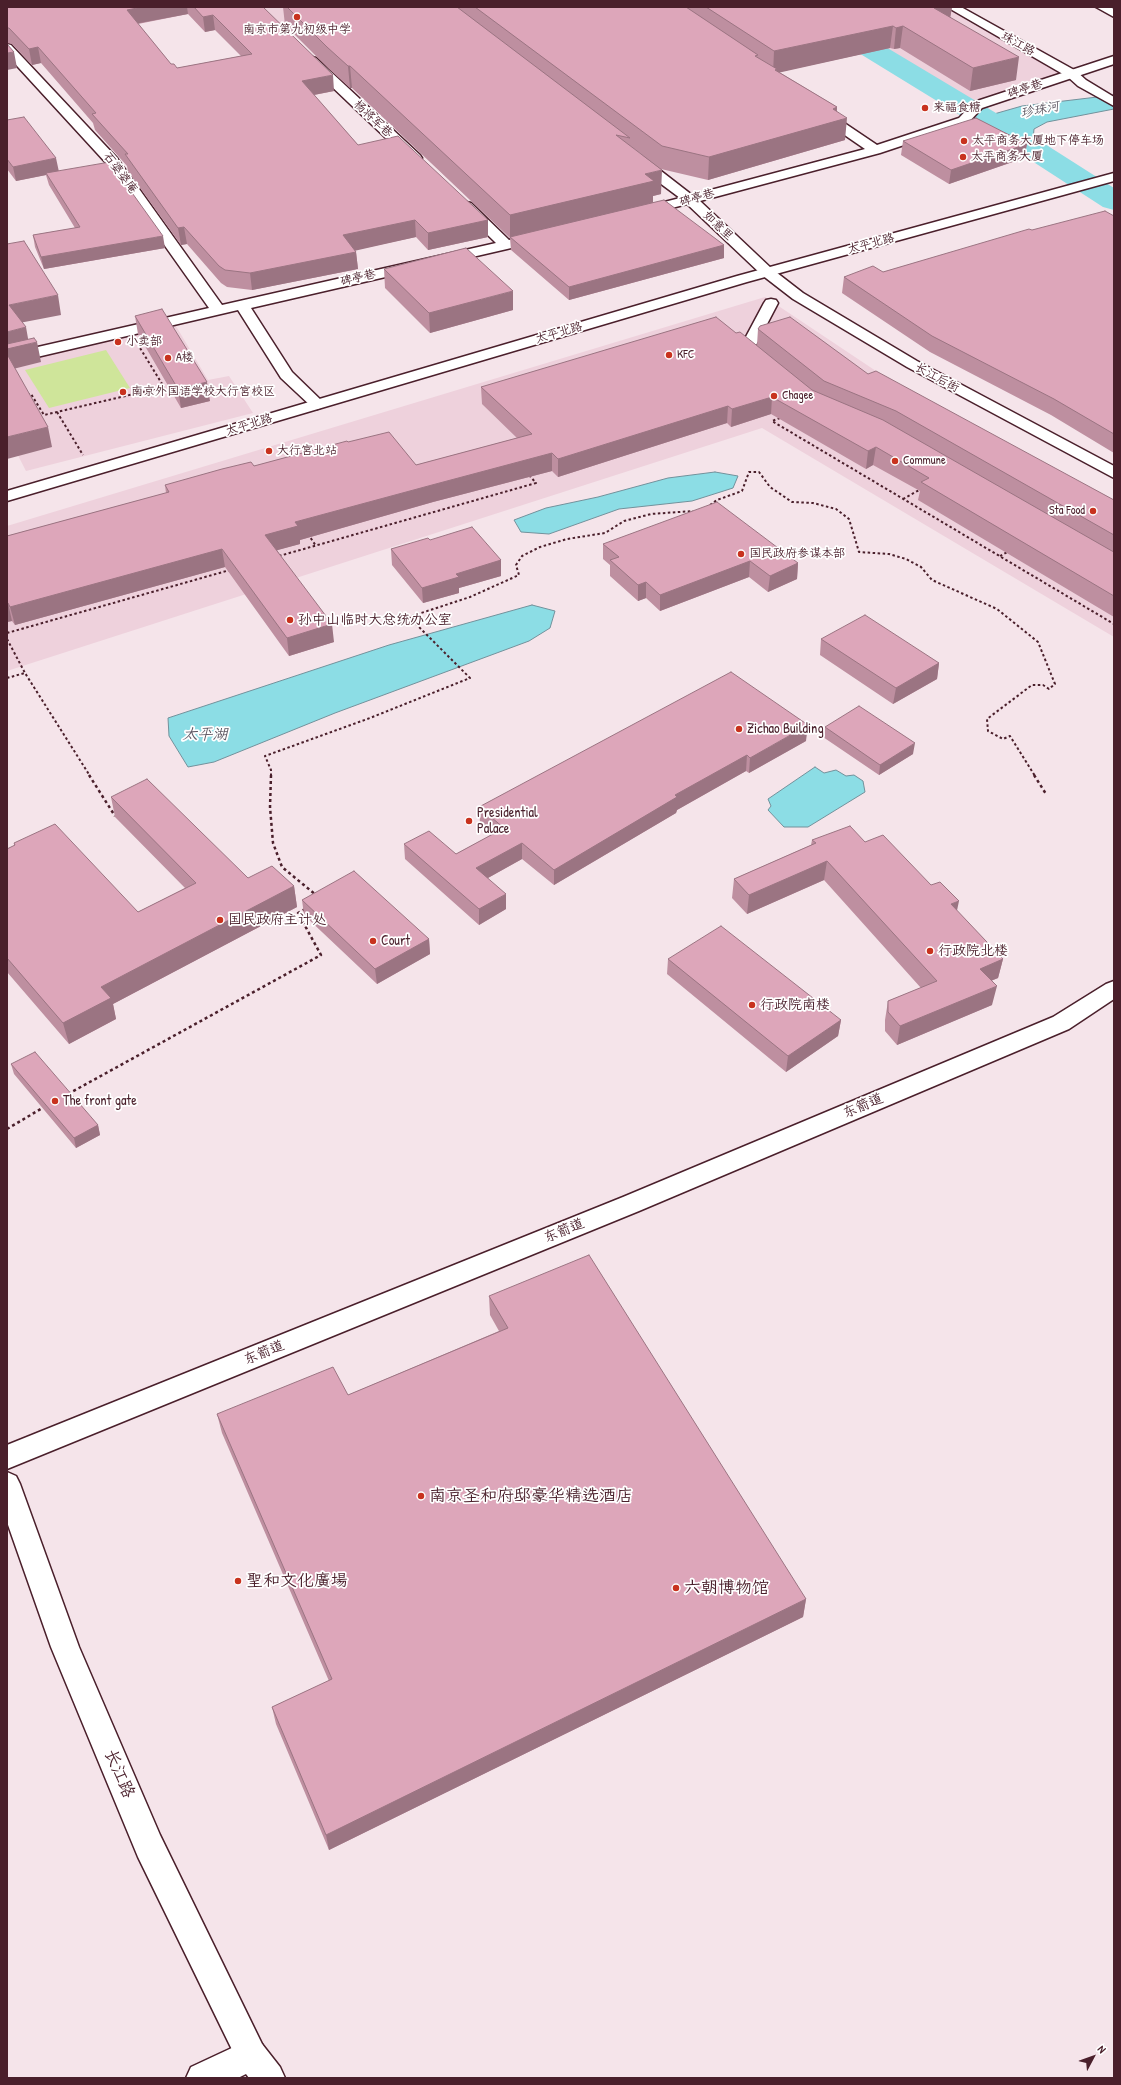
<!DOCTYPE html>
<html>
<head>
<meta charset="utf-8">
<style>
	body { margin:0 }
	#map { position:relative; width:1121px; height:2085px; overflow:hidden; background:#f5e4ea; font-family:"Patrick Hand",sans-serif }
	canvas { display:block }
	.frame { position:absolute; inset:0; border:8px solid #4a1f2b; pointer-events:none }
	.north { position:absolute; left:1073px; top:2037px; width:40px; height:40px; -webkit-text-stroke:3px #fff; paint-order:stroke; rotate:49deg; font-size:11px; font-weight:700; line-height:16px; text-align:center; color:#4a1f2b }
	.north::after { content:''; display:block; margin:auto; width:14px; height:18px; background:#4a1f2b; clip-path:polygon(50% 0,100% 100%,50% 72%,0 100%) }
</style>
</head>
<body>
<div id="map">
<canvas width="1121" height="2085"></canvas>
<div class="frame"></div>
<div class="north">N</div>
</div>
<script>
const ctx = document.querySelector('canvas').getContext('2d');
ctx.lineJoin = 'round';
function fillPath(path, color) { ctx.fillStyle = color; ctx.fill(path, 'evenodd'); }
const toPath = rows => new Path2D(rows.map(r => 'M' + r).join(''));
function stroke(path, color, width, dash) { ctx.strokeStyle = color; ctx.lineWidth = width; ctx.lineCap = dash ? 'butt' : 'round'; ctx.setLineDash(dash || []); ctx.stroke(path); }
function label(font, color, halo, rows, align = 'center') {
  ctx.font = font + ' "Patrick Hand","LXGW WenKai TC",sans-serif'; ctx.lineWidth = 3.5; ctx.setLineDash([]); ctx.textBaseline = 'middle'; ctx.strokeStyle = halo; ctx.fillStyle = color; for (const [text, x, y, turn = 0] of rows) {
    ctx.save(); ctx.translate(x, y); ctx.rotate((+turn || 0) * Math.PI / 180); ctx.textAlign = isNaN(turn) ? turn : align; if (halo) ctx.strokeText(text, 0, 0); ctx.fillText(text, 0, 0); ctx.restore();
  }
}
const built = toPath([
	[261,7,370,7,278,26],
	[813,7,954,7,1072,74,978,105],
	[765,297,894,383,1114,505,1114,637,762,428,7,671,7,526],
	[173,321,208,380,229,376,253,413,26,471,7,434,7,359]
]);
const green = toPath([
	[106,350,130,388,49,408,25,370]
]);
const water = toPath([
	[1114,95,1114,109,1047,122,1034,129,1033,140,994,114,1022,106,1114,95],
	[715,472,738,476,733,488,692,501,619,509,549,534,521,532,514,520,546,508,598,497,668,478,715,472],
	[532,605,555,611,550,628,529,641,335,713,214,762,188,767,169,736,168,718,389,645,532,605],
	[815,767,824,773,836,770,846,776,854,775,863,781,865,792,808,827,784,827,768,810,771,806,768,799,815,767]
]);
const river = toPath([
	[788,7,819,7,1001,116,1114,188,1114,210,1103,207,981,128,792,12,788,7]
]);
const pathFar1 = toPath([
	[27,394,31,394,44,415,164,387,140,348],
	[57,412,83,455],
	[780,418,772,421,1114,624],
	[903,499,921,489],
	[710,505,717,500,742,491,749,472,759,472,770,487,792,502,813,503,836,509,849,519,859,552,889,554,906,559,921,567,932,580,997,609,1038,642,1055,684,1049,689,1043,685,1032,685,987,719,988,731,1003,739,1010,736,1035,776],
	[308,534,316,546],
	[279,556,536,483,529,475],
	[1000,556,1009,551],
	[7,633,230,570],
	[7,639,25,673],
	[7,678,25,673,90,776],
	[271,776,271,770,265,756,370,718,470,678,409,617,470,597,519,575,516,565,522,556,540,547,567,539,605,533,624,521,651,514,693,511]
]);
const path = toPath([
	[89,775,115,816],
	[271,775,270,807,273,843,282,867,316,895],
	[1034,775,1046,794],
	[68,1094,321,955,298,913,305,909],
	[7,1129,44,1107]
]);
const street = toPath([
	[1096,7,1110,7,1114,9,1114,17,1096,7],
	[7,44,11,45,117,158,222,305,496,243,461,209,459,206,461,203,466,202,471,203,509,240,539,233,544,234,546,237,544,240,507,249,251,308,292,372,325,404,322,407,317,409,312,407,281,378,238,310,7,364,7,354,209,308,107,164,7,55,7,44],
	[1114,56,1114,64,982,108,967,124,880,153,700,201,772,269,803,293,917,361,1114,466,1114,478,907,367,793,299,762,275,687,204,642,216,635,212,637,209,680,198,633,163,631,160,633,157,643,157,692,195,865,149,817,116,815,113,817,110,825,110,877,145,959,118,974,102,1114,56],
	[312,57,316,58,420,155,422,158,420,161,410,161,308,64,306,61,308,58,312,57],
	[771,299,776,300,778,303,755,347,772,362,769,365,764,367,759,365,740,348,764,303,766,300,771,299],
	[1114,981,1114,999,1069,1029,639,1211,7,1469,7,1445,623,1197,1053,1017,1106,984,1114,981],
	[251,2039,262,2044,280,2067,285,2078,249,2078,246,2074,238,2078,186,2078,191,2067,251,2039]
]);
const secondary = toPath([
	[947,7,961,7,1076,71,1086,80,1114,97,1114,106,1078,86,1068,77,947,7],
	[1114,173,1114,181,747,282,7,501,7,491,737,276,1114,173],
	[7,1472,16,1476,20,1484,79,1647,160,1835,262,2044,267,2055,262,2066,251,2071,240,2066,138,1857,51,1647,7,1522,7,1472]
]);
const wall = toPath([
	[7,7,263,7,334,91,314,95,358,145,488,220,488,237,428,250,416,237,355,250,356,252,358,269,252,290,227,287,221,283,187,244,181,245,128,171,127,166,95,130,93,123,41,63,32,65,12,44,7,43],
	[188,14,205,32,215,30,241,56,177,68,171,64,138,24],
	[283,7,952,7,950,17,1016,80,970,91,900,48,894,49,890,48,779,72,837,107,837,111,845,140,708,180,661,169,630,146,661,194,653,196,653,203,724,245,724,258,569,300,511,250,510,238,352,88,350,88,329,69,285,25],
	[7,120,59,171,165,248,44,269,35,247,33,235,75,228,49,185,46,175,16,181,7,169],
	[903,141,1027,144,1024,158,949,184,901,155],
	[1114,216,1114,453,1051,415,930,352,842,293,844,277,883,272,1032,230],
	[384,269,513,310,430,333,385,288],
	[135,316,210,401,181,408,138,334],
	[758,329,868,374,1114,500,1114,617,918,500,920,491,873,465,866,469,771,414,731,427,727,423,558,477,552,471,433,502,300,540,300,544,277,550,334,642,289,656,225,567,15,625,12,621,7,622,7,536,166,493,165,485,254,466,348,442,416,465,517,438,482,404,481,387,736,333,757,345],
	[430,540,501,560,501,576,459,588,459,593,423,603,392,565,391,549],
	[603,544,798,563,797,579,768,592,749,577,660,611,646,598,638,601,610,576,610,565,603,559],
	[821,639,939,663,937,679,893,704,820,655],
	[825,727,913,754,879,775,823,737],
	[806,741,749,773,746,771,677,810,676,813,554,885,522,859,488,878,506,909,479,925,405,859,404,844,456,854,493,834,480,823,479,807],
	[111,797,248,878,294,886,297,907,113,1004,116,1019,69,1044,7,972,7,849,14,846,14,843,138,912,185,888,115,817],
	[812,840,865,842,931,885,957,911,1003,959,998,978,991,981,992,1005,897,1045,885,1031,885,1020,888,1001,921,988,824,880,747,914,732,898,734,879,811,845],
	[302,900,429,939,430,954,377,984,304,915],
	[668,959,841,1020,838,1036,786,1072,667,974],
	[11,1064,98,1125,100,1135,76,1148,14,1074],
	[489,1296,806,1599,803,1617,329,1850,276,1724,272,1707,329,1681,222,1433,217,1414,348,1395,499,1331,490,1315]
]);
const shadedWall = toPath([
	[142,7,187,7,188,14,129,25,127,10],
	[936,7,952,7,949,25,934,8],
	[213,15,215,30,205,32,203,17],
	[893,26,890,48,773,74,774,51],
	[903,26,900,48,894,49,896,28],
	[38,47,41,63,32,65,29,49],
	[14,52,17,68,7,70,7,53],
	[1019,57,1016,80,970,91,973,68],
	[348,66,350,66,352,88,350,88],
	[333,75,334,91,303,97,302,81],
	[837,107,836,121,847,118,845,140,708,180,709,157],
	[1027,144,1024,158,949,184,951,170],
	[56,158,59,172,46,173,46,175,16,181,13,167],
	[662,170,661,194,653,196,653,204,510,237,510,238,510,215,645,174],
	[415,220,416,237,345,253,343,235],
	[488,220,488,237,428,250,428,233],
	[184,227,187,244,181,245,178,228],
	[163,236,165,248,44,269,41,257],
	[724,245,724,258,569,300,569,287],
	[356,252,358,269,252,290,250,273],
	[513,291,513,310,430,333,429,313],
	[58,295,61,315,14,324,9,305],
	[26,327,29,344,37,342,41,362,9,370,7,361,7,332],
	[207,382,210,401,181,408,178,389],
	[772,397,771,414,731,427,732,409],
	[728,406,727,423,558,477,558,459],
	[48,427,52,447,7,459,7,437],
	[876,447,873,465,866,469,868,451],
	[552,453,552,471,433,502,300,540,300,544,267,553,265,535,295,522,432,485],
	[222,549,225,567,15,625,10,607],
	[501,560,501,576,459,588,459,593,423,603,422,588,456,574],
	[750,561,749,577,660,611,660,595],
	[798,563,797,579,768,592,770,576],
	[646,582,646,598,638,601,638,585],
	[7,603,8,603,12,621,7,622],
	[332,624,334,642,289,656,287,638],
	[939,663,937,679,893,704,896,688],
	[808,725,806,741,749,773,750,758],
	[915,743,913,754,879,775,880,765],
	[747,755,746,771,677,810,676,813,554,885,554,870,675,795],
	[522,843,522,859,477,884,476,868],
	[827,861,824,880,747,914,749,895],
	[294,886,297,907,113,1004,116,1019,69,1044,63,1023,101,987],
	[506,894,506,909,479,925,479,909],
	[959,901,955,920,951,904],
	[429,939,430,954,377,984,375,969],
	[1003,959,998,978,975,987,980,969],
	[997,986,992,1005,897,1045,900,1026],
	[841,1020,838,1036,786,1072,788,1056],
	[98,1125,100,1135,76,1148,74,1138],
	[806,1599,803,1617,329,1850,326,1835]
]);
const building = toPath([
	[7,7,142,7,127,10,171,64,174,64,177,68,252,54,213,15,203,17,194,7,263,7,333,75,302,81,358,145,398,136,488,220,428,233,415,220,343,235,356,252,250,273,225,270,219,266,184,227,178,228,125,154,128,154,92,114,96,113,38,47,29,49,9,28,7,28,7,7],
	[287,7,457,7,630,138,616,135,662,170,645,174,654,181,510,215,350,66,348,66,327,47,287,7],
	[475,7,686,7,758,55,755,56,777,69,775,70,837,107,833,109,847,118,709,157,662,146,475,7],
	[706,7,936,7,934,8,1019,57,973,68,903,26,896,28,893,26,774,51,706,7],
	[7,44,14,52,7,53,7,44],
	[24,117,56,158,13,167,7,159,7,120,24,117],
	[976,118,1027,144,951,170,903,141,976,118],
	[110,162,163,236,41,257,33,235,80,227,46,173,110,162],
	[664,200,724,245,569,287,510,237,664,200],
	[1105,211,1114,216,1114,434,1054,399,932,336,844,277,873,266,883,272,1029,229,1032,230,1105,211],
	[24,241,58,295,9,305,26,327,7,332,7,244,24,241],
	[466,248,513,291,429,313,384,269,466,248],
	[162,309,207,382,178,389,135,316,162,309],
	[716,317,736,333,740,332,812,390,883,420,1112,551,1114,552,1114,596,921,482,929,478,876,447,868,451,772,397,732,409,728,406,558,459,552,453,432,485,295,522,298,526,265,535,332,624,287,638,222,549,10,607,8,603,7,603,7,536,169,492,165,485,222,469,251,462,254,466,347,441,348,442,389,432,416,465,532,434,481,387,716,317],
	[790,317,868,374,876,371,1114,500,1114,535,896,411,824,381,758,329,760,326,790,317],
	[34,338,37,342,7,349,7,344,34,338],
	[7,354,48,427,7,437,7,354],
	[717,502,798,563,770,576,750,561,660,595,646,582,638,585,610,560,619,557,603,544,717,502],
	[472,527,501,560,456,574,459,577,422,588,391,549,428,538,430,540,472,527],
	[865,615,939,663,896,688,821,639,865,615],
	[731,672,808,725,750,758,747,755,675,795,677,797,554,870,522,843,476,868,506,894,479,909,404,844,429,831,456,854,504,828,479,807,731,672],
	[859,706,915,743,880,765,825,727,859,706],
	[147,779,248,878,272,866,294,886,101,987,111,998,63,1023,7,958,7,849,15,845,14,843,55,824,138,912,196,883,111,797,147,779],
	[850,826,865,842,883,835,931,885,940,882,959,901,951,904,1003,959,980,969,997,986,900,1026,888,1012,888,1001,937,981,827,861,749,895,734,879,816,843,812,840,850,826],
	[354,871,429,939,375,969,302,900,354,871],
	[721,926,841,1020,788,1056,668,959,721,926],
	[35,1052,98,1125,74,1138,11,1064,35,1052],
	[589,1255,806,1599,326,1835,272,1707,332,1679,217,1414,333,1367,348,1395,508,1328,489,1296,589,1255]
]);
const markers = [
	[297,17,4,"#c8321e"],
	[925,108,4,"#c8321e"],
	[964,141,4,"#c8321e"],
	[963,157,4,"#c8321e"],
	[118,342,4,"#c8321e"],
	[669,355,4,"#c8321e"],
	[168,358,4,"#c8321e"],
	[123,392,4,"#c8321e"],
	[774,396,4,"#c8321e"],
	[269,451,4,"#c8321e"],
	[895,461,4,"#c8321e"],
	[1093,511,4,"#c8321e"],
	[741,554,4,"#c8321e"],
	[290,620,4,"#c8321e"],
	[739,729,4,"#c8321e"],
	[469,821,4,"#c8321e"],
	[220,920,4,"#c8321e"],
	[373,941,4,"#c8321e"],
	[930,951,4,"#c8321e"],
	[752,1005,4,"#c8321e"],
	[55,1101,4,"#c8321e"],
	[421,1496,4,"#c8321e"],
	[238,1581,4,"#c8321e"],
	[676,1588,4,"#c8321e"]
];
const farPoinames = [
	["南京市第九初级中学",297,30,"center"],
	["来福食糖",933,108],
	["太平商务大厦地下停车场",972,141],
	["太平商务大厦",971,157],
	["小卖部",126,342],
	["KFC",677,355],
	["A楼",176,358],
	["南京外国语学校大行宫校区",131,392],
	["Chagee",782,396],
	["大行宫北站",277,451],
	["Commune",903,461],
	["Sta Food",1085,511,"right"],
	["国民政府参谋本部",749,554]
];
const farStreetnames = [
	["珠江路",1018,44,29],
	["碑亭巷",1025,89,-18],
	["杨将军巷",373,119,43],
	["石婆婆庵",120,173,53],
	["碑亭巷",697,198,-15],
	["如意里",718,226,44],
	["太平北路",871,244,-15],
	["碑亭巷",358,278,-13],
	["太平北路",559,333,-16],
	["长江后街",937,378,28],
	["太平北路",249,425,-17]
];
const farWaternames = [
	["珍珠河",1040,110,-11]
];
const poiNames = [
	["孙中山临时大总统办公室",298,620],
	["Zichao Building",747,729],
	["Presidential",477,813],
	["Palace",477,829],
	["国民政府主计处",228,920],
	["Court",381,941],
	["行政院北楼",938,951],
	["行政院南楼",760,1005],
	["The front gate",63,1101]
];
const streetNames = [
	["东箭道",863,1106,-23],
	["东箭道",564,1231,-22],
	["东箭道",264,1353,-22]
];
const waterNames = [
	["太平湖",205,735]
];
const nearPoinames = [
	["南京圣和府邸豪华精选酒店",429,1496],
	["聖和文化廣場",246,1581],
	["六朝博物馆",684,1588]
];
const nearStreetnames = [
	["长江路",119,1774,67]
];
fillPath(built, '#eed1dc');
fillPath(green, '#cfe59a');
fillPath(water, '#8cdde5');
stroke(water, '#72919b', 1);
fillPath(river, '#8cdde5');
stroke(street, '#4a1f2b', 3);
stroke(secondary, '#4a1f2b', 3);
stroke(pathFar1, '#4a1f2b', 2, [2.5, 2.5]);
stroke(path, '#4a1f2b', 2.5, [3, 3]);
fillPath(street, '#fff');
fillPath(secondary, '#fff');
fillPath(wall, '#be8fa0');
fillPath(shadedWall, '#9b7482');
fillPath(building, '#dda6ba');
stroke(building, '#9b7482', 1);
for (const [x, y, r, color] of markers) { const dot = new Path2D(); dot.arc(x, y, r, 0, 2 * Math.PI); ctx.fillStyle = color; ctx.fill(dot); stroke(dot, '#fff', 1.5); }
label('12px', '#4a1f2b', '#fff', farPoinames, 'left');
label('12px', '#4a1f2b', '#fff', farStreetnames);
label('italic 13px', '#5e5863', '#fff', farWaternames);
label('14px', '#4a1f2b', '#fff', poiNames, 'left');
label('14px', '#4a1f2b', '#fff', streetNames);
label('italic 15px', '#5e5863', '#fff', waterNames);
label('17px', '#4a1f2b', '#fff', nearPoinames, 'left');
label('17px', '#4a1f2b', '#fff', nearStreetnames);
</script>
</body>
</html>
